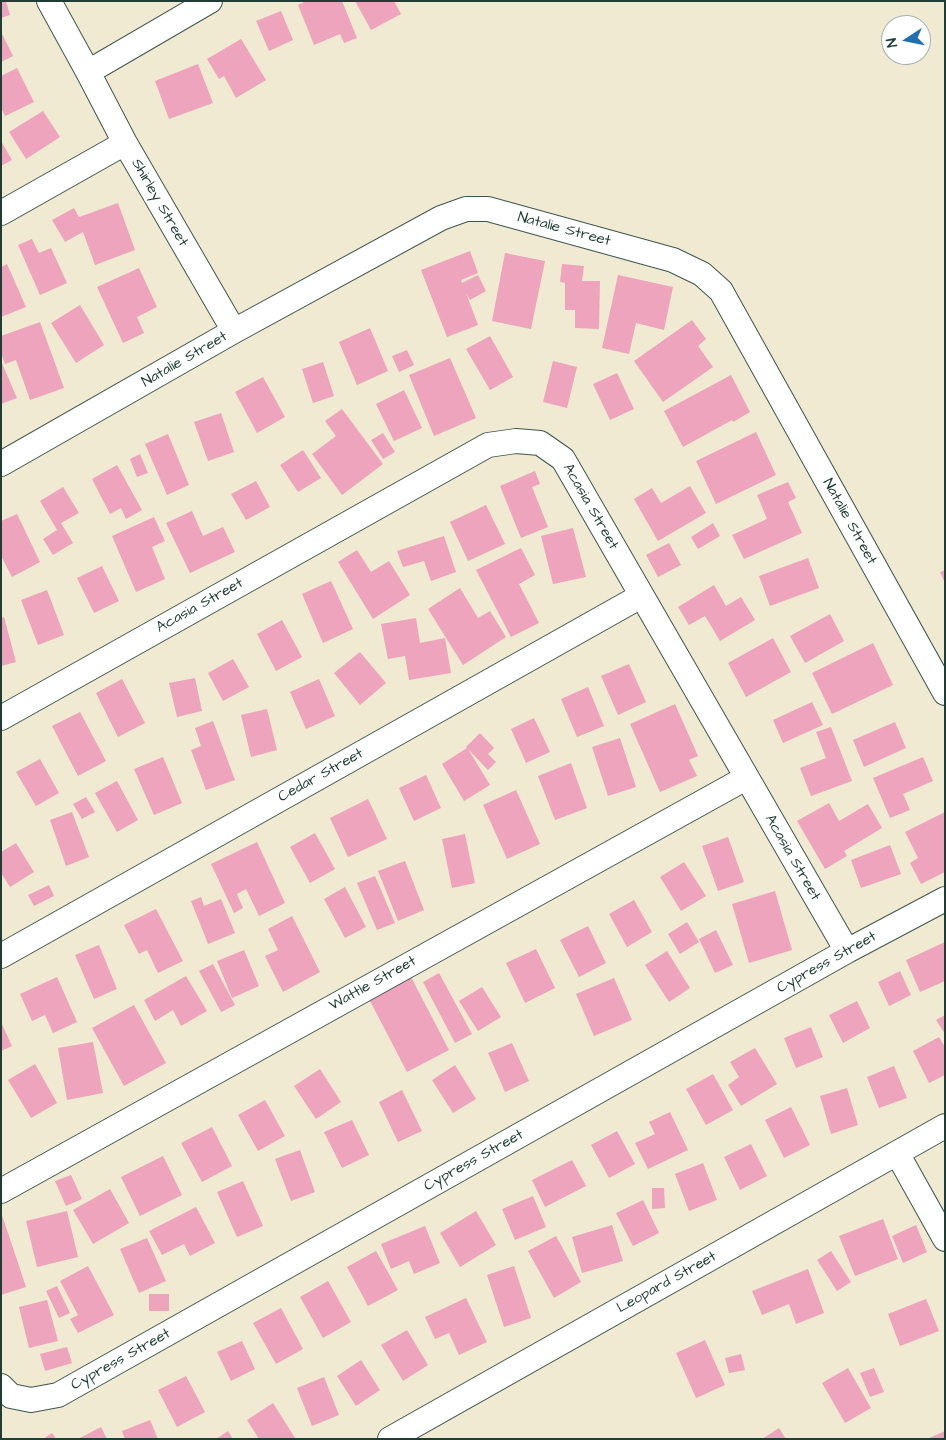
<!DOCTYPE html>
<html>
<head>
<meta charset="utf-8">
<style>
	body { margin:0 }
	#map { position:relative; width:946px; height:1440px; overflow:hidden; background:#efead1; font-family:"Architects Daughter",sans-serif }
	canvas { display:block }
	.frame { position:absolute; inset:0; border:2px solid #1f3d34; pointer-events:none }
	.north { position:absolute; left:881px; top:15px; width:50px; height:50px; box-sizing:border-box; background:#fff; border:1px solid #a5b1ae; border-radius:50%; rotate:259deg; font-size:14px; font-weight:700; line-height:20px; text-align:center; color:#1f3d34 }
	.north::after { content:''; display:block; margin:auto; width:18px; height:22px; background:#1f6fb2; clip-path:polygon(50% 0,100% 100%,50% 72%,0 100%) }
</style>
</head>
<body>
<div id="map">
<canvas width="946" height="1440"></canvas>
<div class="frame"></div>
<div class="north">N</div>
</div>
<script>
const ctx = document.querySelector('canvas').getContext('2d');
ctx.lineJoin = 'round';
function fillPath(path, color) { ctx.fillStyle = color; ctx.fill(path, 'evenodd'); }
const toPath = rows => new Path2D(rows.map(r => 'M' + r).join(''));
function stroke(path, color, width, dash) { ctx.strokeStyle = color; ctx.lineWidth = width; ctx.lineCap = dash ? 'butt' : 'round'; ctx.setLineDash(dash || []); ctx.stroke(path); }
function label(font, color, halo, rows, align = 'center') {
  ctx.font = font + ' "Architects Daughter",sans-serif'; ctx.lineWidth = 4.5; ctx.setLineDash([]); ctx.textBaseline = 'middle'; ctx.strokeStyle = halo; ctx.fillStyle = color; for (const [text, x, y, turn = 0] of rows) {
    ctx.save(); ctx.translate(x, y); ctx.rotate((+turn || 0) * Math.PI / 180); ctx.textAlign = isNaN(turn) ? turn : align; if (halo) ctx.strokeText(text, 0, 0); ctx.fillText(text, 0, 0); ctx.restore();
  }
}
const building = toPath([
	[1,1,6,1,10,15,1,18],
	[306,1,342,1,357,38,344,43,340,34,314,45,298,5],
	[355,1,394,1,401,14,371,30],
	[281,11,293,40,269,51,256,21],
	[1,32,13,56,1,62],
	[241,39,266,80,236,98,224,76,219,79,207,59],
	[198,64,213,103,169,119,155,81],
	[17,68,34,102,5,116,1,108,1,76],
	[43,111,60,137,26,159,9,132],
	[1,141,12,160,1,166],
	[118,203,135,250,95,265,83,232,65,242,52,220,74,208,79,217],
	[32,239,39,253,51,248,67,283,40,295,18,245],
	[470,251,478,273,461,280,462,283,478,275,486,291,470,300,466,293,478,325,447,337,421,270],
	[505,253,545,261,531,329,492,321],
	[7,264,26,307,1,317,1,267],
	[562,264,584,266,582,281,600,281,599,329,575,328,575,310,565,310,565,283,560,282],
	[139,268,157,307,137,317,144,333,123,343,97,287],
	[618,275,673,287,664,330,636,323,629,354,602,348],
	[80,305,104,345,76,363,51,323],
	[692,320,706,339,698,346,713,367,663,402,634,361],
	[40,322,64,388,30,400,16,360,5,364,1,353,1,336],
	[370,328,388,371,357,385,339,342],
	[490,336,513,377,490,390,466,349],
	[407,350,414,365,399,372,392,356],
	[450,358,476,418,434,436,409,375],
	[1,361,17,398,1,404],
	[553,361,577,367,567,408,543,402],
	[323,362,334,396,313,403,302,369],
	[617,373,634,409,610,420,593,384],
	[731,375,750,412,733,422,732,420,683,447,664,411],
	[263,377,285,417,257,433,235,392],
	[404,390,422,428,394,441,376,404],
	[342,409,383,464,342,495,312,454,336,436,325,421],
	[221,413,234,452,208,461,194,422],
	[756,432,776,475,716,504,696,461],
	[383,433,395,452,383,459,371,440],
	[168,434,189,485,167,495,145,444],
	[303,450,321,478,298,492,280,465],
	[140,454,148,473,137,477,130,459],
	[117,465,142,510,126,519,121,508,110,514,92,479],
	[535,471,540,484,532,487,548,527,521,538,500,486],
	[256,481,270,507,246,520,231,494],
	[788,482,796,498,788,502,802,533,744,559,732,535,767,519,757,495],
	[690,486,706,513,658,541,634,499,652,488,661,503],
	[63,487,79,513,61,523,73,543,53,555,43,539,57,530,40,501],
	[486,505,505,544,468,561,450,522],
	[192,511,203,536,223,527,235,552,190,573,166,523],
	[17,514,40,562,12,577,1,556,1,521],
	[154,517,165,541,152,547,165,579,136,592,112,536],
	[713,523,720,536,698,549,691,537],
	[573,528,586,577,553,584,541,536],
	[444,536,456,572,431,581,424,561,403,567,397,551],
	[669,543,681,565,658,577,646,555],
	[521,548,535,575,519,584,539,623,511,637,476,570],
	[357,550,371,572,389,561,410,595,373,619,338,562],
	[808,558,819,588,770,606,759,576],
	[102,566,119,601,94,613,77,578],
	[945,570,945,583,940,572],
	[331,581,353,629,323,643,302,594],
	[714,585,726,606,741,597,755,620,720,641,705,616,689,625,678,607],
	[460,588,478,618,490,611,506,637,463,665,428,609],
	[47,590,64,635,38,645,21,600],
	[830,614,844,641,805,663,790,636],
	[4,617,16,662,1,666,1,618],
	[416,618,420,643,445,638,451,673,409,680,405,656,388,659,381,624],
	[282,620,302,657,276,671,257,634],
	[773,638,791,672,746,697,728,663],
	[873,643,893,685,832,714,812,673],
	[360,652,386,683,360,705,334,673],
	[233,659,249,687,223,701,208,673],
	[629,664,646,702,618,715,601,676],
	[195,678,202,711,177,717,169,683],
	[122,679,145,723,118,737,96,693],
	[319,679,335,716,306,729,290,692],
	[588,687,604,726,577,737,561,699],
	[812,702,823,725,783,743,773,720],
	[675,704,698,756,689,760,697,776,660,792,630,724],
	[267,709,277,750,251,757,241,715],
	[80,712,106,761,78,776,52,726],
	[534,718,550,752,526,763,511,729],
	[213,721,235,780,206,790,191,750,201,746,195,728],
	[895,722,906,748,864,767,853,740],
	[831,727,852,781,811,796,800,768,826,758,816,732],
	[480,733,494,748,488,754,496,762,488,770,468,749,490,785,464,801,442,764,467,748,466,747],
	[620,738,636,787,608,796,592,747],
	[163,757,182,803,154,815,134,769],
	[923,757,933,781,903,794,910,810,890,818,873,778],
	[40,759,59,793,36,806,16,772],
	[571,763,587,808,555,820,538,776],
	[426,775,441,808,414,821,399,788],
	[117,781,138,820,117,832,95,793],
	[516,790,540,844,507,859,483,805],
	[86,797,95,812,82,819,73,804],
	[368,799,387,839,348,857,330,818],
	[829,803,839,821,868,804,882,828,844,851,847,856,825,869,797,821],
	[72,812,89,857,66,866,50,820],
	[945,812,945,872,921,884,910,863,918,858,905,832],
	[315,833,335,869,310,883,290,847],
	[465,834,475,883,452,888,442,839],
	[728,837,744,882,718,891,702,846],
	[257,842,285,903,259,916,246,889,237,894,243,908,234,913,211,864],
	[16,843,34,872,10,887,1,873,1,852],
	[890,845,901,874,861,888,851,860],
	[405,861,424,910,398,921,378,871],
	[684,862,706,896,681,911,660,877],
	[375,876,395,923,377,930,357,883],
	[49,885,54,896,34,906,28,895],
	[345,887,366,927,345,938,324,899],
	[775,891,792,950,749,963,732,904],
	[201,897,204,906,221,899,235,933,208,944,191,901],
	[634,900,652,932,627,947,609,914],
	[156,909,183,961,158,973,147,950,139,954,124,925],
	[292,916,320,972,283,992,265,956,278,950,268,929],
	[687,922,699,942,680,954,668,934],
	[588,926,606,963,579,977,560,940],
	[716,930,733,965,715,973,699,939],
	[945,942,945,981,920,992,906,960],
	[99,945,117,989,94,999,75,955],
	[536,949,555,988,525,1003,506,963],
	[244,950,259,986,232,998,217,961],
	[667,951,690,988,669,1002,645,965],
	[213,964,235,1005,221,1012,199,971],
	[900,971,911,995,889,1006,878,982],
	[439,973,472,1034,455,1043,423,982],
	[186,976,207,1011,181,1026,173,1010,155,1021,144,1000],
	[57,977,77,1022,53,1033,45,1015,32,1021,20,994],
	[411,977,449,1050,407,1072,369,999],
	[614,978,632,1020,594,1036,576,994],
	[482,987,501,1017,478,1031,459,1001],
	[857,1001,870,1028,843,1043,829,1015],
	[134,1005,166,1063,124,1086,92,1028],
	[945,1015,945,1034,936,1020],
	[1,1022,12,1046,1,1051],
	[811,1027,823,1057,796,1068,784,1038],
	[939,1037,945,1047,945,1075,929,1083,913,1051],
	[93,1042,103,1093,67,1100,58,1048],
	[512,1043,529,1081,505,1092,488,1053],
	[755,1048,777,1084,741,1106,728,1085,739,1077,730,1062],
	[35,1064,57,1103,31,1118,8,1080],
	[455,1065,476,1099,453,1113,432,1080],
	[894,1066,907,1098,879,1108,867,1077],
	[320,1069,341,1102,316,1119,294,1086],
	[713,1074,733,1110,706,1125,686,1089],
	[847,1088,858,1125,831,1134,820,1096],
	[402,1090,422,1131,398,1142,379,1102],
	[265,1100,285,1136,258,1151,238,1115],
	[791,1107,810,1145,784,1158,765,1120],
	[670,1112,688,1150,648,1169,635,1143,655,1134,649,1122],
	[352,1120,369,1155,342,1168,324,1132],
	[212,1127,232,1166,202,1182,181,1143],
	[617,1131,635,1164,609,1178,591,1145],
	[751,1144,767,1176,740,1190,724,1157],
	[300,1150,315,1192,291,1201,275,1159],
	[163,1156,182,1195,140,1216,121,1177],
	[572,1160,586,1186,545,1207,532,1180],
	[703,1163,717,1200,689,1211,675,1174],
	[71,1175,82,1199,66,1206,55,1181],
	[243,1181,263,1226,237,1237,217,1192],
	[652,1188,664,1188,665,1208,652,1209],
	[110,1189,129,1223,93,1244,73,1210],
	[533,1196,546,1227,515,1240,502,1209],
	[643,1200,659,1233,633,1246,616,1213],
	[196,1207,215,1243,190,1256,184,1244,162,1255,149,1231],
	[67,1211,78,1257,37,1267,26,1221],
	[476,1211,496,1245,460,1267,440,1233],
	[1,1212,26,1287,1,1295],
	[883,1219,898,1259,855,1276,839,1236],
	[612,1225,623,1261,582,1273,572,1237],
	[916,1225,927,1252,903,1263,892,1236],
	[425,1226,440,1263,414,1274,409,1261,391,1269,381,1244],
	[556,1236,581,1282,554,1298,528,1251],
	[147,1238,166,1281,139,1293,120,1249],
	[376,1251,398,1290,368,1306,347,1267],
	[831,1251,851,1282,837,1291,817,1260],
	[88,1266,114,1315,78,1333,70,1319,78,1315,60,1281],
	[514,1266,531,1318,504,1327,487,1275],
	[808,1269,824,1313,796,1324,789,1304,762,1315,752,1291],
	[328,1281,351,1322,323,1338,300,1297],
	[57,1286,70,1313,59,1318,46,1291],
	[149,1294,169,1294,169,1311,149,1311],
	[466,1298,487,1342,459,1355,449,1333,435,1339,425,1317],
	[926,1299,939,1331,900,1346,888,1314],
	[47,1300,58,1341,29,1348,19,1307],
	[281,1308,303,1349,276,1364,253,1323],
	[407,1330,428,1365,403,1381,381,1345],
	[705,1340,725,1385,696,1398,676,1353],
	[242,1341,255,1369,231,1381,217,1352],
	[67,1347,72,1363,45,1371,40,1354],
	[741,1354,745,1370,729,1373,725,1358],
	[361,1360,380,1390,356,1406,337,1376],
	[848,1368,871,1408,845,1423,822,1383],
	[874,1368,884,1392,870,1397,860,1373],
	[186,1376,205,1412,177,1427,158,1390],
	[324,1377,339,1415,312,1426,297,1388],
	[273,1403,295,1438,294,1439,259,1439,247,1420],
	[150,1420,158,1439,125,1439,122,1431],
	[101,1427,107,1439,78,1439],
	[779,1428,786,1439,762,1439],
	[228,1431,233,1439,216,1439],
	[945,1431,945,1439,927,1439],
	[52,1433,56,1439,43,1439]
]);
const street = toPath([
	[49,1,88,72,125,143,234,331],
	[88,72,210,1],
	[1,213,125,143],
	[1,464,234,331,441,218,466,209,488,209,673,260,702,274,721,291,945,693],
	[1,718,488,445,516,441,540,443,563,459,847,951],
	[1,956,641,596],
	[897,1153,945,1239],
	[1,1191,746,778],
	[1,1386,11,1396,31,1400,58,1395,847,951,945,899],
	[390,1439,945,1126]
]);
const streetNames = [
	["Shirley Street",159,203,60],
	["Natalie Street",564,230,15],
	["Natalie Street",185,360,-30],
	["Acasia Street",590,507,60],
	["Natalie Street",849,522,61],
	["Acasia Street",200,606,-29],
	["Cedar Street",321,776,-29],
	["Acasia Street",792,858,60],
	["Cypress Street",827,963,-29],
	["Wattle Street",373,984,-29],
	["Cypress Street",474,1161,-29],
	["Leopard Street",667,1283,-29],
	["Cypress Street",121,1360,-29]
];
fillPath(building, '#eea4bc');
stroke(street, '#3e574c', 26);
stroke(street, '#fff', 24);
label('15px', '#1f3d34', '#fff', streetNames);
</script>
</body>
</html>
